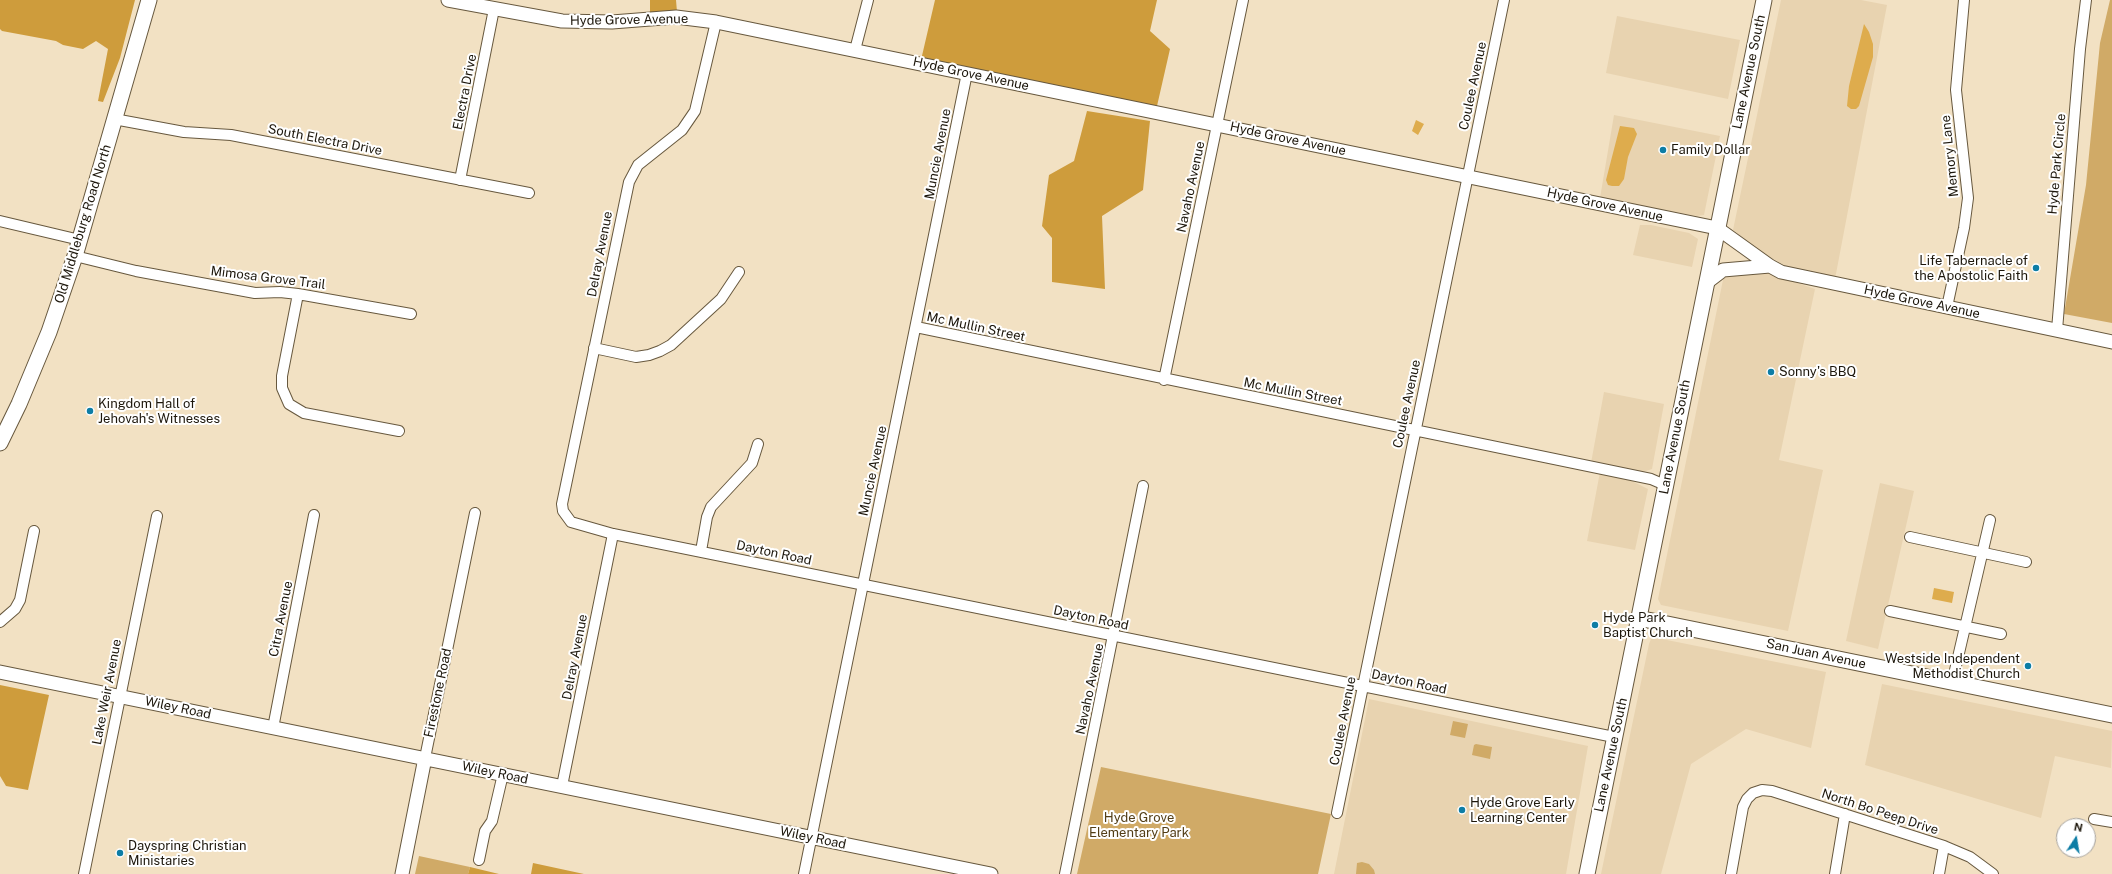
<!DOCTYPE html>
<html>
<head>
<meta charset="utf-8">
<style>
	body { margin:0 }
	#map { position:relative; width:2112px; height:874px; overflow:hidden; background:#f2e1c3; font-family:"Public Sans",sans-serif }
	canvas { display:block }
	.north { position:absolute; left:2056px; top:818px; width:40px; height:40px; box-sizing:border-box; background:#fff; border:1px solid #a5a29e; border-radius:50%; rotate:12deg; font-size:11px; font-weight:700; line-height:16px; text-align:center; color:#1d170c }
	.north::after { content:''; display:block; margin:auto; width:14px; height:18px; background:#0d7da5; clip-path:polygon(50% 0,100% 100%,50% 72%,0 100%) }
</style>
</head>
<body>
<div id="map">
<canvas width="2112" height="874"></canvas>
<div class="north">N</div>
</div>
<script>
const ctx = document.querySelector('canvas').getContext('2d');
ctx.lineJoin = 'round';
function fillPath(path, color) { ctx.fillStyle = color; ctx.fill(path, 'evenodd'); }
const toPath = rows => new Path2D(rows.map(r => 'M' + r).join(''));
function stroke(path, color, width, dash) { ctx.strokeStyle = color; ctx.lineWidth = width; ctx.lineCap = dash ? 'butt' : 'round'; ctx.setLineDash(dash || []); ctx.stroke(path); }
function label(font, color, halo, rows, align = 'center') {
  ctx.font = font + ' "Public Sans",sans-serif'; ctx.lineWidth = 4; ctx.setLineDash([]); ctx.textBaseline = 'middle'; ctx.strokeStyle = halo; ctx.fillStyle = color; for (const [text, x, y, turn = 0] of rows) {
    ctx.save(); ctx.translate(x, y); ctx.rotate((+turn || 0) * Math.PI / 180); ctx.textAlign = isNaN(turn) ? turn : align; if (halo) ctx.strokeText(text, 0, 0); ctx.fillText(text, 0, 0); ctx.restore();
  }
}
const built = toPath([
	[1781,0,1861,0,1887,5,1835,279,1808,274,1784,265,1761,252,1733,230],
	[1617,16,1740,40,1728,99,1606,73],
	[1614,115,1720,136,1704,215,1697,216,1600,198],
	[1640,225,1651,225,1689,233,1698,239,1692,267,1633,255],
	[1747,270,1768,273,1815,289,1779,460,1823,470,1788,631,1661,605,1658,599,1724,275],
	[1604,392,1664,404,1652,469,1640,473,1591,463],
	[1600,472,1626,478,1648,489,1635,550,1587,541],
	[1880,483,1914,491,1878,649,1846,641],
	[1657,638,1826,672,1811,748,1746,729,1691,764,1661,874,1601,874,1649,644,1651,639],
	[1882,684,2112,731,2111,768,2055,756,2041,818,1865,765],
	[1369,699,1588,746,1566,874,1334,874]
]);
const green = toPath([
	[2110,0,2112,0,2112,323,2064,314,2086,185,2100,43],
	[1453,721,1468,724,1465,738,1450,735],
	[1476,744,1492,747,1490,759,1472,755,1474,745],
	[1101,767,1331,814,1318,874,1077,874],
	[419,856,470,867,468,874,415,874],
	[1362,862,1369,864,1374,870,1375,874,1356,874,1357,863]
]);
const forest = toPath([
	[0,0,135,0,120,58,103,102,98,101,108,49,96,41,83,49,63,45,56,41,2,31,0,29],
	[650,0,676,0,677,12,650,14],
	[935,0,1157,0,1150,31,1170,49,1157,106,921,60],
	[1087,111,1150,121,1143,190,1102,216,1105,289,1052,282,1052,238,1042,226,1049,175,1074,161],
	[0,685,49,695,28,790,6,786,0,776],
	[533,863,584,874,531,874],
	[470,867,499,874,468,874]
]);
const water = toPath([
	[1864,24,1869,32,1873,44,1873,57,1859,106,1856,109,1851,109,1847,106,1849,86],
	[1416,120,1424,124,1418,135,1412,131],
	[1620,126,1634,128,1637,134,1628,157,1624,179,1619,186,1612,186,1608,185,1606,180],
	[1934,588,1954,592,1952,603,1932,599]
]);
const minor = toPath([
	[716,22,695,111,682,130,638,165,629,182,562,504,563,511,571,522,613,534,1614,737],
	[855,50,868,0],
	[114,119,184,132,231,135,529,193],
	[460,180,494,9],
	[0,221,80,240],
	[75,256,136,271,255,293,280,292,298,294,411,314],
	[298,294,282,376,282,388,289,404,304,413,399,431],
	[1947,307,1964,228,1968,198,1956,90,1964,0],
	[916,327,1651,479,1665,485],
	[2057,330,2080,49,2086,0],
	[594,348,636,357,649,355,660,351,671,345,721,299,739,272],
	[1164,380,1243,0],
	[1910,537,2026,562],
	[701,551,707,517,711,507,752,463,758,444],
	[1890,611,2001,634],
	[0,622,15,609,20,600,34,531],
	[1952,683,1990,520],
	[273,728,314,515],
	[425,758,475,513],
	[562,786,613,534],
	[1337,813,1504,0],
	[2094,819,2112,822],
	[479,860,485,831,492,821,503,774],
	[84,874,157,516],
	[804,874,967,73],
	[1065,874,1143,486],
	[1731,874,1743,807,1747,799,1753,793,1762,790,1772,791,1944,846,1970,857,1993,874],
	[1835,874,1845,814],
	[1939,874,1944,846]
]);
const tertiary = toPath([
	[448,0,562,21,612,22,676,17,716,22,1717,228,1770,266,1781,272,2112,342],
	[1706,283,1723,270,1770,266],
	[0,672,991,874],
	[402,874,425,758]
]);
const secondary = toPath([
	[0,443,19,404,49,332,75,256,149,0],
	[1638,618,2112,715],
	[1587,874,1764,0]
]);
const markers = [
	[1663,150,4,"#0d7da5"],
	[2036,268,4,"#0d7da5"],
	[1771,372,4,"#0d7da5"],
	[90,411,4,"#0d7da5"],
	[1595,625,4,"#0d7da5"],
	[2028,666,4,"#0d7da5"],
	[1462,810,4,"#0d7da5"],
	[120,853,4,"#0d7da5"]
];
const streetNames = [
	["Hyde Grove Avenue",629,20,-1],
	["Lane Avenue South",1749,72,-78],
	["Hyde Grove Avenue",971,74,12],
	["Coulee Avenue",1473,86,-78],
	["Electra Drive",465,92,-79],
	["Hyde Grove Avenue",1288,139,12],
	["South Electra Drive",325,140,11],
	["Muncie Avenue",938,154,-79],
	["Memory Lane",1950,156,-96],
	["Hyde Park Circle",2057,164,-85],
	["Navaho Avenue",1191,187,-78],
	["Hyde Grove Avenue",1605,205,12],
	["Old Middleburg Road North",83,224,-73],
	["Delray Avenue",600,254,-79],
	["Mimosa Grove Trail",268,278,7],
	["Hyde Grove Avenue",1922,302,12],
	["Mc Mullin Street",976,327,12],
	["Mc Mullin Street",1293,392,11],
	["Coulee Avenue",1407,404,-78],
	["Lane Avenue South",1675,437,-79],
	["Muncie Avenue",873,471,-78],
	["Dayton Road",774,553,12],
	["Dayton Road",1091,618,12],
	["Citra Avenue",281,619,-79],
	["San Juan Avenue",1816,654,12],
	["Delray Avenue",575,657,-79],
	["Dayton Road",1409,682,12],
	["Navaho Avenue",1090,689,-78],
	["Lake Weir Avenue",107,692,-79],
	["Firestone Road",438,693,-78],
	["Wiley Road",178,708,12],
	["Coulee Avenue",1343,721,-79],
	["Lane Avenue South",1611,755,-78],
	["Wiley Road",495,773,12],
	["North Bo Peep Drive",1880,812,18],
	["Wiley Road",813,838,12]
];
const poiNames = [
	["Family Dollar",1671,150],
	["Life Tabernacle of",2028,261,"right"],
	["the Apostolic Faith",2028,276,"right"],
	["Sonny's BBQ",1779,372],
	["Kingdom Hall of",98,404],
	["Jehovah's Witnesses",98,419],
	["Hyde Park",1603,618],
	["Baptist Church",1603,633],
	["Westside Independent",2020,659,"right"],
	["Methodist Church",2020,674,"right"],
	["Hyde Grove Early",1470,803],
	["Learning Center",1470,818],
	["Dayspring Christian",128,846],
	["Ministaries",128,861]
];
const parkNames = [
	["Hyde Grove",1139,818],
	["Elementary Park",1139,833]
];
fillPath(built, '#e8d3b0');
fillPath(green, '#d0aa67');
fillPath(forest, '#ce9c3c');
fillPath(water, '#deac4d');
stroke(minor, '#67583e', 12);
stroke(tertiary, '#67583e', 15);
stroke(secondary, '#67583e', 17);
stroke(minor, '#fff', 10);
stroke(tertiary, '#fff', 13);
stroke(secondary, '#fff', 15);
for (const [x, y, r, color] of markers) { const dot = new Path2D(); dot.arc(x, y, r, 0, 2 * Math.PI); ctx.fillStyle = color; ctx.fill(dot); stroke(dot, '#fff', 1.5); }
label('13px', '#1d170c', '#fff', streetNames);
label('13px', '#1d170c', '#fff', poiNames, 'left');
label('13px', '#533e17', '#fff', parkNames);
</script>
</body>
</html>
